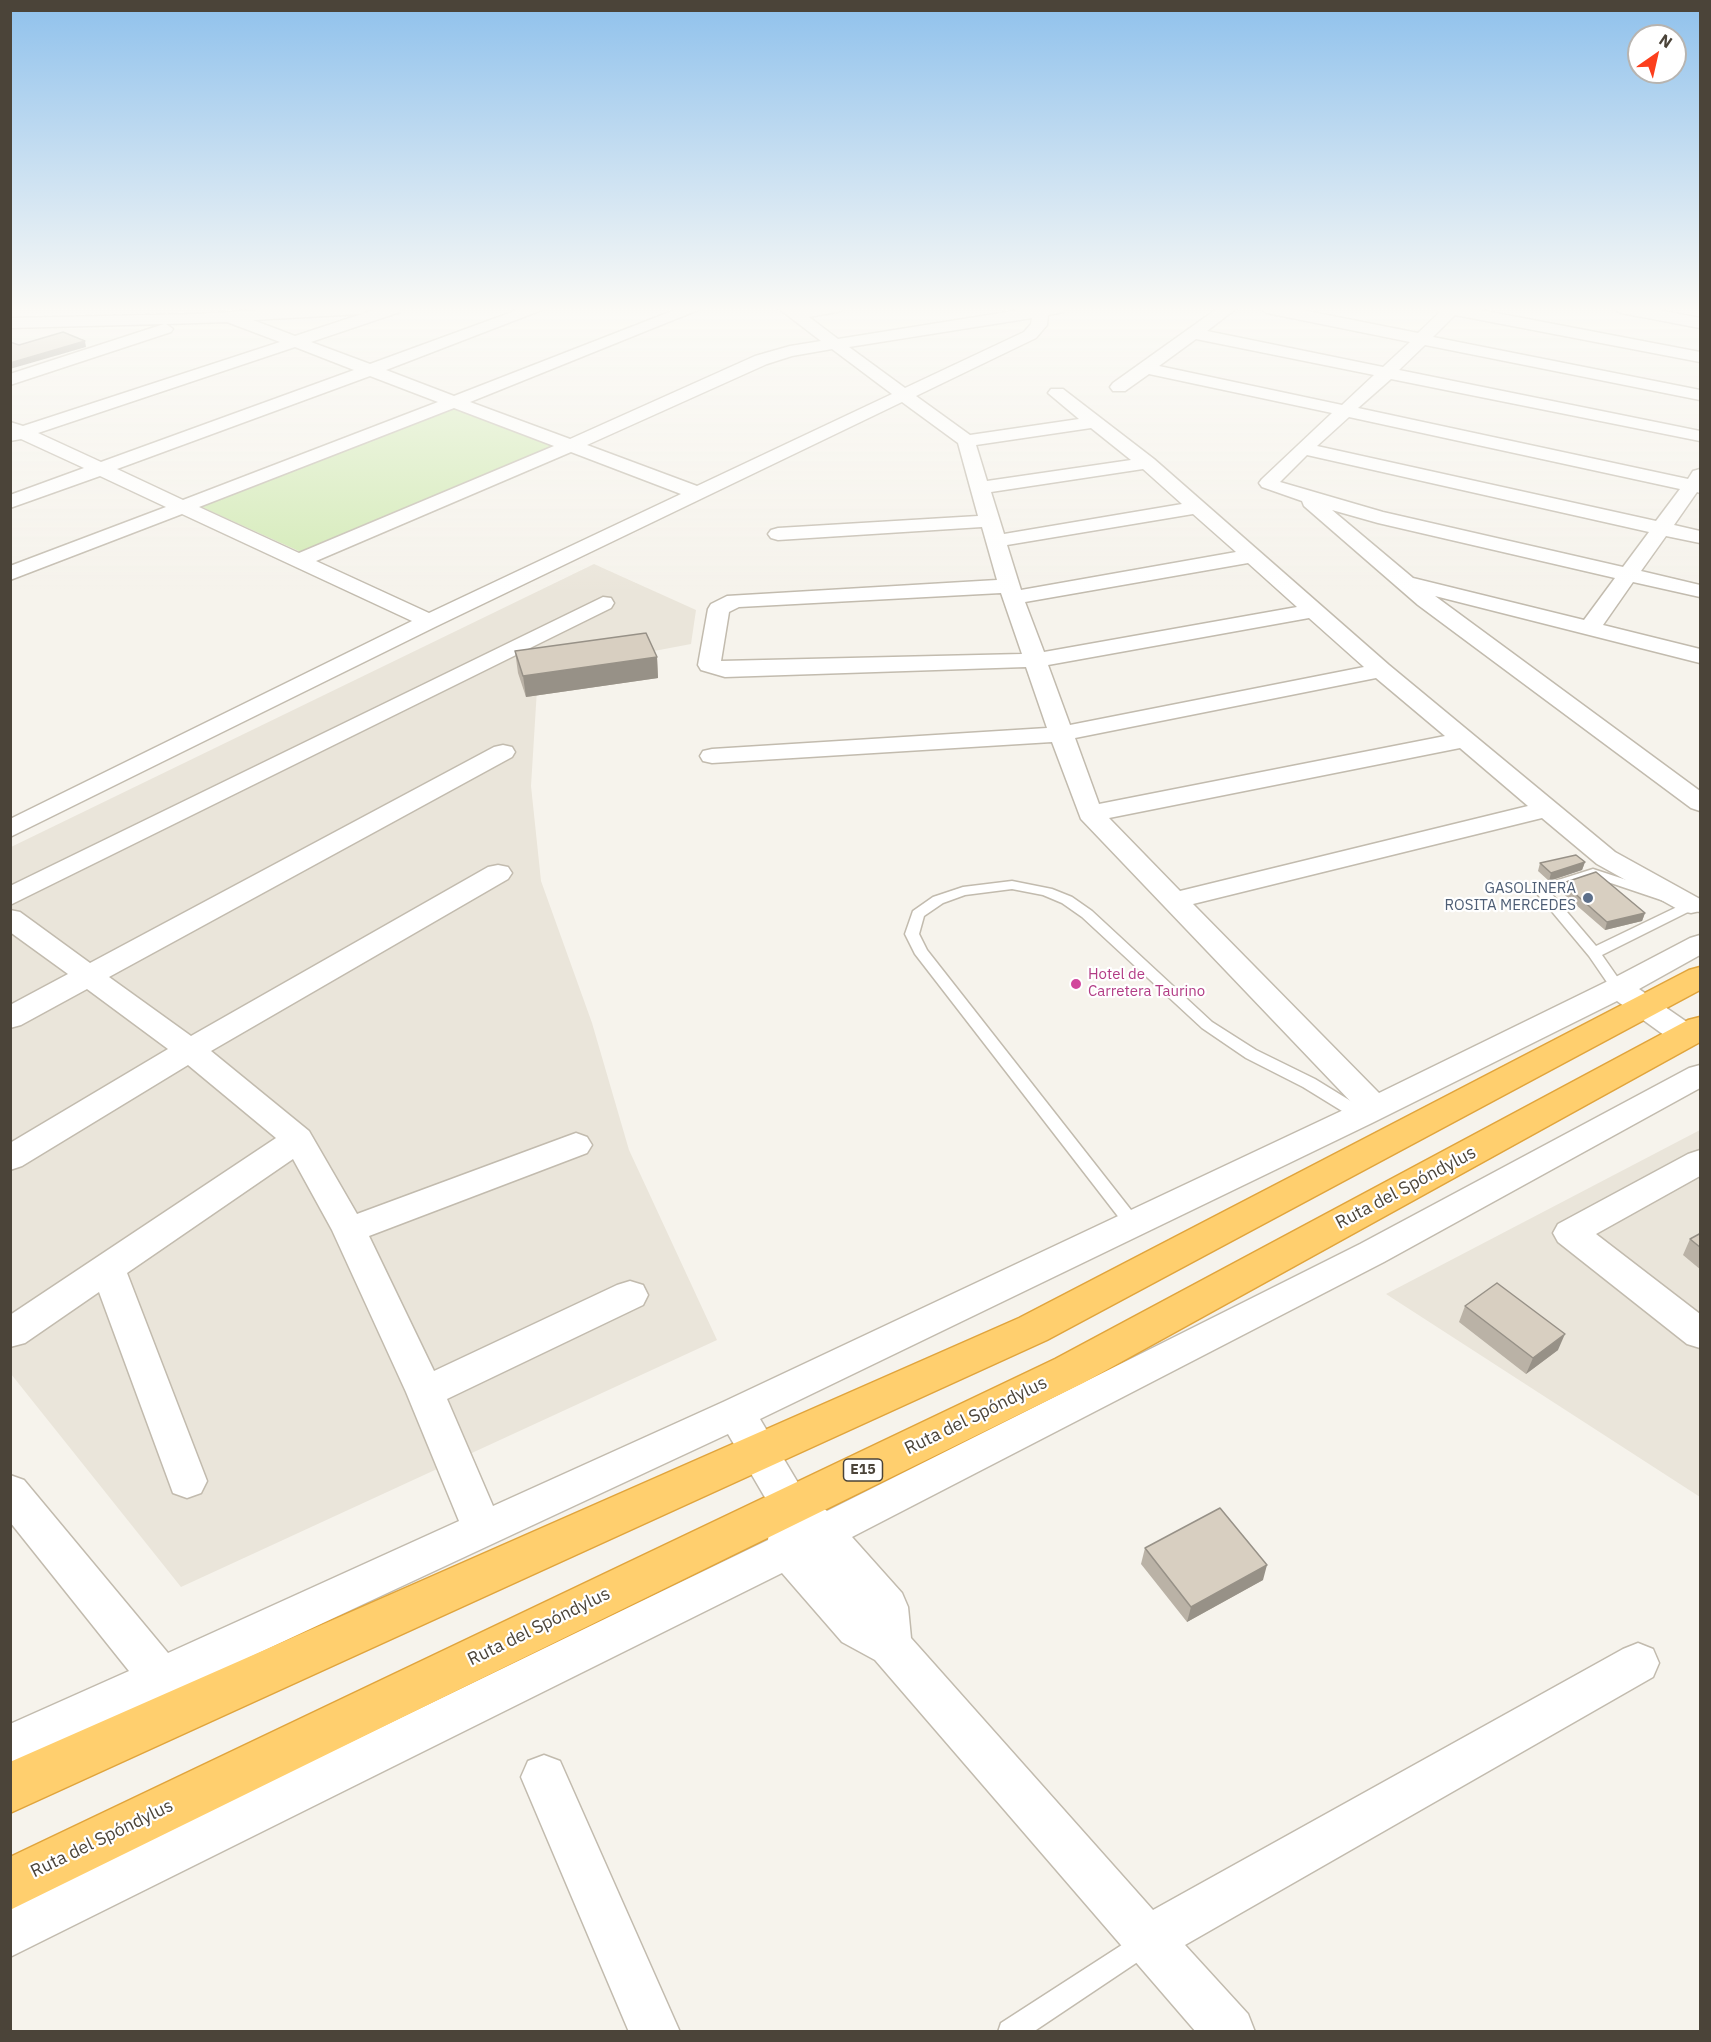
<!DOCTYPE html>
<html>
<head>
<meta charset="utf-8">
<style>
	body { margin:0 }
	#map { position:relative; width:1711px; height:2042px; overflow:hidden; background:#f6f3ec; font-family:"IBM Plex Sans",sans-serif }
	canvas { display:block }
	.frame { position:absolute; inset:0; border:12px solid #4b4439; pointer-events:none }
	.north { position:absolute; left:1627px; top:24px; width:60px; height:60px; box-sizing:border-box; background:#fff; border:2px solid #b7b4b0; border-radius:50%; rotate:34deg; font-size:16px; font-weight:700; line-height:24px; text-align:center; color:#4b4439 }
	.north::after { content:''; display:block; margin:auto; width:21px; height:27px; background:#fc3f1d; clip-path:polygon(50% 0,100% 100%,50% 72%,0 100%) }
</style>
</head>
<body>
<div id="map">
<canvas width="1711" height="2042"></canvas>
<div class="frame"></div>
<div class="north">N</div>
</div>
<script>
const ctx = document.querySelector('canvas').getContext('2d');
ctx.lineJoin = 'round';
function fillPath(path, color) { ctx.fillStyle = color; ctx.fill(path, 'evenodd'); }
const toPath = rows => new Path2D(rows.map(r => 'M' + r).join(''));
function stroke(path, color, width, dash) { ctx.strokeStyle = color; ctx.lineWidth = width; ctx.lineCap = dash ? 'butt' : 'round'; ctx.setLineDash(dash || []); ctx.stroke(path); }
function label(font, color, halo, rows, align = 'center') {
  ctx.font = font + ' "IBM Plex Sans",sans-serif'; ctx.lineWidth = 4.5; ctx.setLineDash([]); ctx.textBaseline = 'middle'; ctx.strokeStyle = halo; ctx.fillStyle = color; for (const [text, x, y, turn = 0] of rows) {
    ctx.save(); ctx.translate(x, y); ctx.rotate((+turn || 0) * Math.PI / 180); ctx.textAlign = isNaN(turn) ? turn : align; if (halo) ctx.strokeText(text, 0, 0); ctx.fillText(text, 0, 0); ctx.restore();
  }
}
const residential = toPath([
	[594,564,696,610,691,644,538,673,531,786,541,881,592,1023,629,1150,717,1340,181,1587,11,1374,11,847],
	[1700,1130,1700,1497,1386,1294]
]);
const green = toPath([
	[458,406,560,446,303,553,195,504]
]);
const lane = toPath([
	[1593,869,1700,904,1700,912,1692,910,1602,955,1625,988,1618,993,1613,991,1589,956,1534,890,1536,887,1593,869],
	[1593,877,1679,906,1596,946,1550,892,1593,877],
	[1012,881,1052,889,1072,897,1092,911,1212,1022,1256,1050,1315,1079,1367,1111,1369,1115,1367,1119,1355,1119,1303,1087,1246,1058,1202,1028,1082,917,1062,903,1043,895,1012,889,965,895,943,903,924,916,919,934,927,950,1142,1224,1139,1228,1127,1228,915,954,905,934,913,911,933,897,963,887,1012,881],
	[1145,1930,1154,1933,1157,1942,1154,1951,1033,2032,998,2032,1001,2023,1145,1930]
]);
const street = toPath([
	[294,308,369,309,361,314,253,320,295,336,380,308,401,308,400,312,311,342,370,364,523,308,547,308,386,370,454,396,680,308,703,308,470,402,570,439,755,356,790,346,821,341,778,308,843,308,841,311,809,317,838,339,1032,308,1065,308,1064,312,1048,315,1047,325,1036,338,916,396,970,435,1079,419,1048,393,1051,389,1063,389,1154,459,1389,665,1615,852,1700,899,1700,911,1691,913,1681,911,1597,864,1542,818,1193,904,1379,1093,1608,981,1690,938,1700,935,1700,955,1639,989,1697,1029,1700,1037,1697,1043,1686,1046,1675,1043,1617,1001,1372,1123,760,1419,804,1493,827,1511,1360,1244,1689,1068,1700,1065,1700,1088,1384,1262,852,1537,902,1593,908,1607,911,1638,1153,1910,1623,1649,1638,1643,1653,1649,1659,1663,1653,1677,1185,1945,1248,2014,1255,2032,1196,2032,875,1660,842,1642,782,1573,10,1957,10,1907,768,1540,769,1531,777,1518,728,1434,10,1769,10,1724,129,1671,10,1522,10,1475,24,1480,168,1653,459,1521,406,1392,332,1230,293,1159,127,1273,207,1481,201,1493,187,1498,173,1493,99,1292,25,1343,10,1347,10,1315,276,1138,188,1065,22,1166,10,1170,10,1143,168,1049,87,989,21,1025,10,1028,10,1005,68,974,10,932,10,910,20,912,90,963,494,747,503,745,512,747,515,752,512,757,109,977,191,1036,488,867,498,865,508,867,512,873,508,879,211,1051,309,1131,357,1214,565,1137,576,1133,587,1137,592,1145,587,1153,369,1236,434,1371,617,1285,630,1281,643,1285,648,1295,643,1305,447,1399,493,1506,723,1402,1354,1105,1081,819,1052,742,712,763,703,761,700,756,703,751,712,749,1047,728,1026,667,725,677,701,670,698,665,708,609,711,604,727,596,997,580,982,527,778,540,771,538,768,534,771,530,778,528,978,516,958,443,902,402,437,626,10,837,10,819,412,621,182,514,10,580,10,566,166,507,100,476,10,508,10,495,84,468,21,439,10,441,10,422,23,426,280,342,227,322,166,324,173,329,171,332,10,385,10,374,164,324,10,328,10,318,197,314,294,308],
	[1032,318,1031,324,1024,332,905,388,849,347,1032,318],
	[295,347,354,370,101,462,38,433,295,347],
	[832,349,892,394,697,486,587,445,767,364,792,356,832,349],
	[370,376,438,402,183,500,117,469,370,376],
	[454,408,554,446,299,553,199,507,454,408],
	[1091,428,1131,460,987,481,976,445,1091,428],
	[571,452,681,494,429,613,316,561,571,452],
	[1143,469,1182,504,1004,534,991,492,1143,469],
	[1193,514,1236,552,1021,590,1007,545,1193,514],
	[1248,563,1297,607,1044,652,1025,602,1248,563],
	[1001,593,1022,654,721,661,729,612,739,607,1001,593],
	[1309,618,1364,667,1070,725,1048,665,1309,618],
	[1376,678,1445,736,1099,804,1075,738,1376,678],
	[1460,748,1528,806,1180,891,1109,818,1460,748],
	[1218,308,1237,308,1207,331,1383,367,1410,342,1267,313,1259,308,1292,308,1418,333,1440,312,1435,308,1470,308,1700,352,1700,362,1455,315,1433,337,1700,390,1700,400,1425,345,1399,370,1700,431,1700,441,1391,379,1358,408,1688,479,1693,471,1700,469,1700,493,1697,492,1674,525,1700,531,1700,543,1666,536,1641,571,1700,585,1700,597,1633,582,1603,625,1700,649,1700,663,1435,596,1700,791,1700,811,1691,808,1418,605,1304,506,1302,501,1262,487,1259,483,1262,479,1332,413,1149,374,1125,391,1113,391,1110,387,1113,383,1218,308],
	[1196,339,1374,375,1342,405,1159,366,1196,339],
	[1349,417,1680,489,1656,521,1317,446,1349,417],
	[1307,455,1649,532,1623,567,1383,512,1280,482,1307,455],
	[1332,510,1378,523,1615,578,1584,620,1413,578,1332,510],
	[1613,308,1648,308,1700,318,1700,328,1621,313,1613,308],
	[603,597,611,598,614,603,611,608,10,905,10,886,603,597],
	[1700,1150,1700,1176,1596,1234,1700,1314,1700,1348,1687,1344,1558,1242,1553,1233,1558,1224,1688,1154,1700,1150],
	[544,1755,560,1761,680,2032,629,2032,521,1777,528,1761,544,1755]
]);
const highway = toPath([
	[1700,967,1700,990,1047,1340,10,1813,10,1762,1019,1318,1689,970,1700,967],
	[1700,1017,1700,1042,1083,1383,10,1910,10,1857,1055,1359,1688,1020,1700,1017]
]);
const wall = toPath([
	[515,651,657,657,658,678,526,697,518,673],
	[1585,862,1582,870,1549,881,1538,871,1540,863],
	[1563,883,1645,913,1642,921,1605,930,1560,891],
	[1701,1233,1701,1270,1683,1255,1690,1239],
	[1465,1306,1558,1350,1526,1374,1459,1322],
	[1145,1548,1263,1580,1187,1622,1141,1564]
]);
const shadedWall = toPath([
	[85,341,86,347,10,369,10,363],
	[657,657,658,678,526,697,523,676],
	[1585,862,1582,870,1549,881,1551,873],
	[1645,913,1642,921,1605,930,1607,922],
	[1565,1334,1558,1350,1526,1374,1533,1358],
	[1267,1565,1263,1580,1187,1622,1191,1607]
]);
const building = toPath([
	[63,332,85,341,10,363,10,342,19,345,63,332],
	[646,633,657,657,523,676,515,651,646,633],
	[1576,855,1585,862,1551,873,1540,863,1576,855],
	[1596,872,1645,913,1607,922,1563,883,1596,872],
	[1701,1233,1701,1248,1690,1239,1701,1233],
	[1497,1283,1565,1334,1533,1358,1465,1306,1497,1283],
	[1220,1508,1267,1565,1191,1607,1145,1548,1220,1508]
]);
const markers = [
	[1588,898,6,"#5c6f8a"],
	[1076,984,6,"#d1479c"]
];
const shields = [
	[863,1470,39]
];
const shieldNames = [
	["E15",863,1470]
];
const serviceNames = [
	["GASOLINERA",1576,889],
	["ROSITA MERCEDES",1576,906]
];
const hotelNames = [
	["Hotel de",1088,975],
	["Carretera Taurino",1088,992]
];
const nearStreetnames = [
	["Ruta del Spóndylus",1406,1188,-28],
	["Ruta del Spóndylus",976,1416,-26],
	["Ruta del Spóndylus",539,1627,-26],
	["Ruta del Spóndylus",102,1839,-26]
];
fillPath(residential, '#eae5da');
fillPath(green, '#d2eab5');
stroke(lane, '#c2bbae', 3);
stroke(street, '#c2bbae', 3);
stroke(highway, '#e0a43c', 3);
fillPath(lane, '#fff');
fillPath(street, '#fff');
fillPath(highway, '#ffcf6e');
fillPath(wall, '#bab2a6');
fillPath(shadedWall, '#979187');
fillPath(building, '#d8cfc1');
stroke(building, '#979187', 1.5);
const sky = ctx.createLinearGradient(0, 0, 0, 594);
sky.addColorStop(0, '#8fc1ec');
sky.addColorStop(0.52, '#fbfaf6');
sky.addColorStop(1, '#fbfaf600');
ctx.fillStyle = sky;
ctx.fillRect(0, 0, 1711, 594);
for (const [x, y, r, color] of markers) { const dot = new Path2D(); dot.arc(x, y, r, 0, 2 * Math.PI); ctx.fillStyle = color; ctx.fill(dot); stroke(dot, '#fff', 2); }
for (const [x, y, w] of shields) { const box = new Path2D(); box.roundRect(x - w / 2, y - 11, w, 22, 4.5); ctx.fillStyle = '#fff'; ctx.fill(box); stroke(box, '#4b4439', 1.5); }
label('bold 14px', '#4b4439', null, shieldNames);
label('15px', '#4e5e75', '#fff', serviceNames, 'right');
label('15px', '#b23c85', '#fff', hotelNames, 'left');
label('18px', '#4b4439', '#fff', nearStreetnames);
</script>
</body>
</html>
